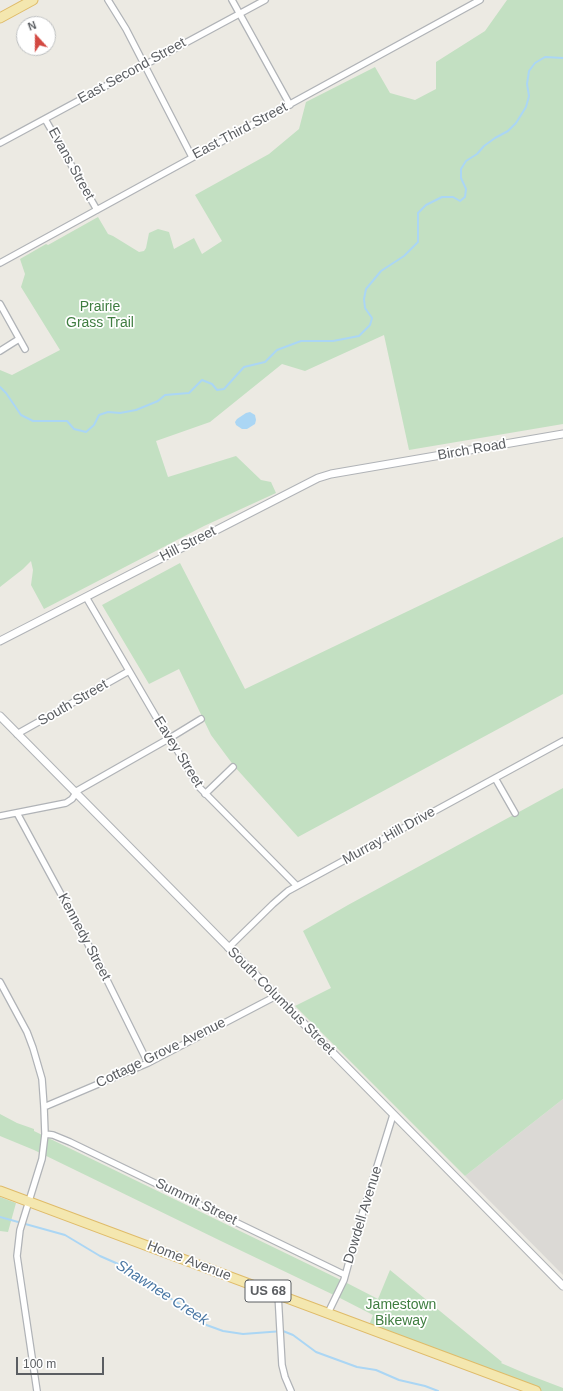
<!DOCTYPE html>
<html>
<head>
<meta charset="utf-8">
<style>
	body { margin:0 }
	#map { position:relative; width:563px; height:1391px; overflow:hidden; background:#eceae3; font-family:Helvetica,sans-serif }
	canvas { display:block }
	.north { position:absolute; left:16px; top:16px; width:40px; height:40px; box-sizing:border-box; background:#fff; border:1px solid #bdbfc0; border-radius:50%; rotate:339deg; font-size:11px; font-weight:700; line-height:16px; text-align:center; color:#5b5e62 }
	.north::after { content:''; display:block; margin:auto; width:14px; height:18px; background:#d34942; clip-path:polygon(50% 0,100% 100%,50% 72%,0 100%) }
	.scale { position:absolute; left:16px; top:1357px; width:88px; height:18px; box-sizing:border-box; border:2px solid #5b5e62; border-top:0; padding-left:5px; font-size:12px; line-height:14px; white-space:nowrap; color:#5b5e62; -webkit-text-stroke:3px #fff; paint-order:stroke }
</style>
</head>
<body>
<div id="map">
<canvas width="563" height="1391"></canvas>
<div class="north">N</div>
<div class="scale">100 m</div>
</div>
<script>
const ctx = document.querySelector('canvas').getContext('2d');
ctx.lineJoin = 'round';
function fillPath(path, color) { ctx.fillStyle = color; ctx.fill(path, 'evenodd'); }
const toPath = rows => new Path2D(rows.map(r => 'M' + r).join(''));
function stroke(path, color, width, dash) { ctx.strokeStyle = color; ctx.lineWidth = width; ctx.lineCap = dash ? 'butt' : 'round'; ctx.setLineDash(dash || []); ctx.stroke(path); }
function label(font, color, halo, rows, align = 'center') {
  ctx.font = font + ' Helvetica,sans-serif'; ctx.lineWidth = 3.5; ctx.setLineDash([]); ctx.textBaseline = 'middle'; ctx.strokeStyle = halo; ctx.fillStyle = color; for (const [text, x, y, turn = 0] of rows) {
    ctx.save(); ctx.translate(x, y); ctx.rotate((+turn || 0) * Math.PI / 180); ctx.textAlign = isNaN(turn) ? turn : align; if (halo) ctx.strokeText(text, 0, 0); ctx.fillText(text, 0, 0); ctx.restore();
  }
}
const industrial = toPath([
	[563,1099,563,1275,465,1176]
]);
const green = toPath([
	[507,0,563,0,563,424,409,450,384,335,305,371,282,364,210,422,156,441,168,477,236,456,261,480,271,482,276,493,204,526,44,609,31,585,33,570,31,561,23,569,0,587,0,370,12,375,60,350,21,287,25,274,20,259,46,244,48,245,98,217,108,234,113,236,139,252,144,251,146,248,149,233,158,229,169,232,174,249,194,238,202,254,222,241,195,195,269,154,299,129,306,102,375,67,390,93,415,100,436,89,436,62,485,31],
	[563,537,563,694,298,837,234,766,211,735,179,669,149,684,102,605,180,563,245,689],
	[563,788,563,1099,465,1176,295,1006,331,988,303,931,348,905],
	[0,1114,17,1123,34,1129,34,1131,345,1282,378,1299,390,1270,502,1362,501,1363,529,1375,563,1388,563,1391,535,1391,368,1328,373,1315,338,1297,223,1242,34,1150,0,1136],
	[0,1197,16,1203,8,1232,0,1231]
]);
const water = toPath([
	[250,412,255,415,256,420,255,424,247,429,242,429,236,425,235,422,237,419,246,413]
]);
const stream = toPath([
	[0,387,6,393,21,415,33,421,67,421,74,429,86,432,94,425,99,415,108,412,120,413,136,410,158,401,165,395,189,393,202,380,212,384,217,390,224,389,244,367,265,362,277,350,301,341,333,341,359,336,370,325,372,318,365,308,364,299,366,289,381,271,404,256,418,242,418,213,426,205,442,197,453,197,460,201,465,197,466,189,461,178,461,169,466,161,477,154,484,146,495,138,508,131,516,123,526,107,529,96,527,84,529,71,535,63,545,57,563,58],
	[0,1217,65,1235,100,1256,125,1267,151,1287,178,1303,201,1323,223,1331,243,1334,283,1331,293,1335,316,1352,357,1367,376,1370,399,1380,425,1386,438,1391]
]);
const minor = toPath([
	[108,0,126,29,192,157],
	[232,0,290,105],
	[45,119,97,210],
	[0,143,265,0],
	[0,263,480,0],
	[0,304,25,349],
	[0,351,19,339],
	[86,597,166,734,170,738,199,787,297,886],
	[17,734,129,671],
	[495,778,515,813],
	[75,792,170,738,201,719],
	[205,794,233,767],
	[17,813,102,970,148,1063],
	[0,816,66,803,72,799,76,793],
	[228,948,273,904,288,891,563,741],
	[0,982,27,1032,33,1048,42,1079,44,1107,45,1134,42,1159,20,1230,17,1256,37,1391],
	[44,1107,148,1063,276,996],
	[45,1134,53,1135,70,1142,345,1275],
	[278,1294,282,1365,285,1377,291,1391],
	[328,1313,344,1280,361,1218,393,1115]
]);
const tertiary = toPath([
	[0,641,318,478,331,474,563,434],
	[0,716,563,1286]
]);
const primary = toPath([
	[0,18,33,0],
	[0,1191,536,1391]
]);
const shields = [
	[268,1291,46]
];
const shieldNames = [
	["US 68",268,1291]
];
const streetNames = [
	["East Second Street",132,71,-29],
	["East Third Street",240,131,-28],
	["Evans Street",71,164,61],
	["Birch Road",472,450,-10],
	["Hill Street",188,544,-27],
	["South Street",73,703,-30],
	["Eavey Street",178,752,58],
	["Murray Hill Drive",389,836,-29],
	["Kennedy Street",84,937,62],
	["South Columbus Street",281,1001,45],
	["Cottage Grove Avenue",161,1053,-26],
	["Summit Street",196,1202,26],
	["Dowdell Avenue",363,1215,-73],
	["Home Avenue",189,1261,21]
];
const parkNames = [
	["Prairie",100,307],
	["Grass Trail",100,323],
	["Jamestown",401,1305],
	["Bikeway",401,1321]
];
const waterNames = [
	["Shawnee Creek",162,1293,33]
];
fillPath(industrial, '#dbd9d5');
fillPath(green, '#c3e0c2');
fillPath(water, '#abd6f4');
stroke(stream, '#abd6f4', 2);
stroke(minor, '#b0b3b7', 8);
stroke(tertiary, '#b0b3b7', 9);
stroke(primary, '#dfbb69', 11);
stroke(minor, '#fff', 5.5);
stroke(tertiary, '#fff', 7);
stroke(primary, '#f4e7af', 9);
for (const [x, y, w] of shields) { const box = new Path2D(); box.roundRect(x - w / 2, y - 11, w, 22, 3); ctx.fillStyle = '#fff'; ctx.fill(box); stroke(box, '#5b5e62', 1); }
label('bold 13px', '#5b5e62', null, shieldNames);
label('14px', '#5b5e62', '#fff', streetNames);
label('14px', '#3f7d40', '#fff', parkNames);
label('italic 15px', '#4b78a4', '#fff', waterNames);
</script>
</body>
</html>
